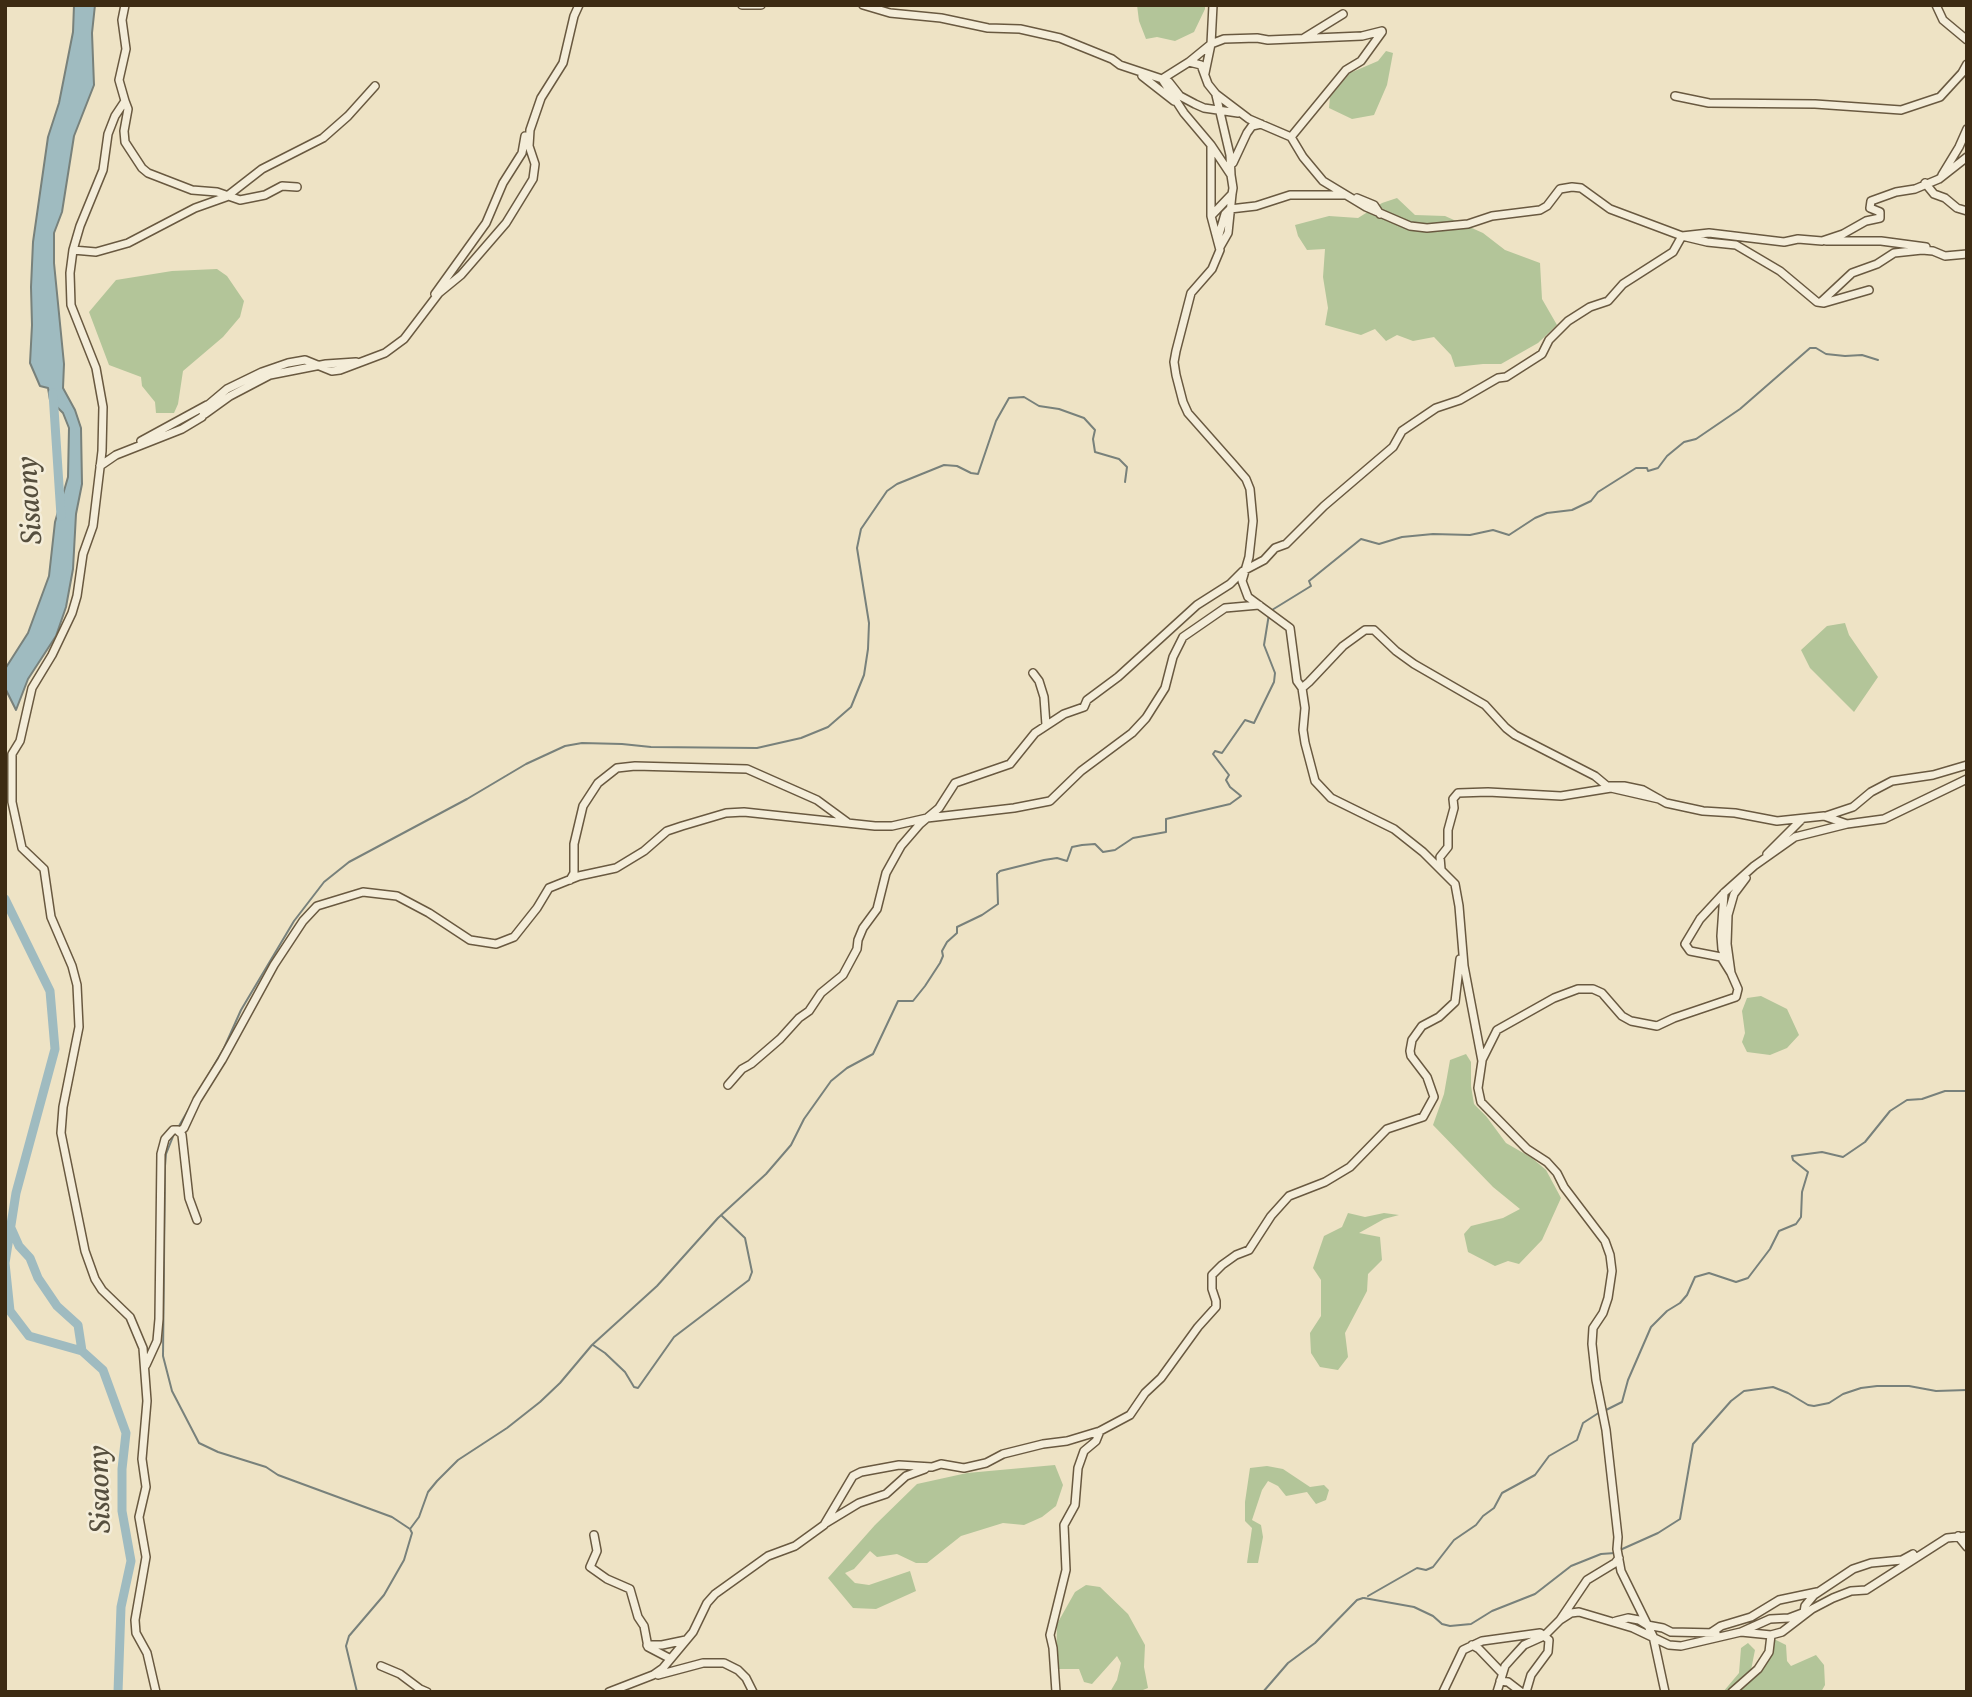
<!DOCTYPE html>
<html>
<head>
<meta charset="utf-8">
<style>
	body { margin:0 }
	#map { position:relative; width:1972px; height:1697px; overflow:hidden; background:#eee3c5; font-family:Vollkorn,serif }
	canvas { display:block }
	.frame { position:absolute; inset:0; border:7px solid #3d2b13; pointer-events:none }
</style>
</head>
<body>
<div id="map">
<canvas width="1972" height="1697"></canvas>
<div class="frame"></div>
</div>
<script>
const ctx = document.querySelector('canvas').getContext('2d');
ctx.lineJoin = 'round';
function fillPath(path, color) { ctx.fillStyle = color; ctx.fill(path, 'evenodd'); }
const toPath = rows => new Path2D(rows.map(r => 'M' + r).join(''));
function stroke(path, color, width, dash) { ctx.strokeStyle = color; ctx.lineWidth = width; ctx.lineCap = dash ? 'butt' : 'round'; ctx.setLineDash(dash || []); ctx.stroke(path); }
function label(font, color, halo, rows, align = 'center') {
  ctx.font = font + ' Vollkorn,serif'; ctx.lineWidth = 5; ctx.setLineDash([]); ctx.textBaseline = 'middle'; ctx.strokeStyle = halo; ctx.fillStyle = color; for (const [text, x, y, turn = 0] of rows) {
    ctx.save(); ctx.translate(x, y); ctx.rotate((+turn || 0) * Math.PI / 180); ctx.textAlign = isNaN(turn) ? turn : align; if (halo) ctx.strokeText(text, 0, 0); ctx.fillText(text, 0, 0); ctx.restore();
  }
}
const green = toPath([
	[1137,5,1205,5,1205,9,1194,32,1175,41,1157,37,1146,39,1139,21],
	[1386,51,1393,53,1387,85,1374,115,1352,119,1329,108,1330,97,1350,73,1378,61],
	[1397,198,1415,215,1445,216,1483,233,1505,250,1540,263,1542,299,1557,325,1538,343,1501,364,1483,364,1455,367,1451,355,1434,337,1413,341,1397,335,1386,341,1375,329,1361,335,1325,325,1328,308,1323,277,1325,249,1307,250,1298,236,1295,225,1329,216,1358,218,1382,203],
	[217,269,227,276,244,301,240,317,223,337,183,371,178,404,174,413,156,413,155,402,142,386,141,377,109,365,89,312,116,280,172,271],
	[1845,623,1849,635,1878,677,1854,712,1810,668,1801,650,1827,626],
	[1761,996,1787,1009,1799,1035,1787,1048,1770,1055,1747,1052,1742,1042,1745,1033,1742,1011,1747,998],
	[1466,1054,1471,1062,1471,1086,1474,1104,1486,1116,1506,1143,1532,1158,1546,1170,1561,1198,1542,1240,1519,1264,1508,1261,1495,1266,1468,1252,1464,1234,1471,1226,1503,1218,1520,1209,1493,1187,1433,1125,1444,1094,1450,1060],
	[1348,1213,1365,1217,1384,1213,1399,1215,1384,1219,1359,1233,1380,1237,1382,1260,1368,1274,1367,1291,1345,1333,1348,1357,1338,1370,1320,1367,1311,1353,1310,1333,1321,1316,1321,1280,1313,1268,1324,1236,1342,1227],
	[1055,1465,1063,1485,1056,1506,1042,1517,1024,1525,1003,1523,961,1536,927,1563,916,1563,897,1554,877,1557,870,1551,854,1569,845,1573,855,1583,869,1585,910,1571,916,1591,876,1609,853,1608,828,1578,875,1525,917,1484,967,1473],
	[1267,1466,1283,1469,1310,1487,1324,1485,1329,1490,1326,1500,1316,1504,1307,1492,1286,1496,1278,1486,1268,1481,1262,1490,1252,1520,1261,1525,1263,1537,1258,1563,1247,1563,1252,1528,1245,1521,1245,1502,1250,1468],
	[1086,1585,1100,1587,1128,1614,1145,1645,1144,1667,1148,1688,1138,1692,1110,1692,1117,1680,1121,1663,1117,1656,1092,1684,1084,1682,1079,1669,1056,1669,1057,1624,1075,1592],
	[1770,1637,1786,1645,1787,1661,1791,1666,1816,1655,1824,1665,1825,1685,1821,1692,1723,1692,1739,1673,1741,1648,1748,1643,1755,1650,1751,1670,1765,1655]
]);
const water = toPath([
	[74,5,95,5,92,33,94,85,74,136,62,212,54,233,54,263,64,364,63,388,75,410,81,428,82,484,76,514,73,569,66,607,56,636,28,679,16,710,5,688,5,669,28,633,49,576,55,522,68,477,69,428,63,413,50,400,48,388,40,386,30,363,32,325,31,287,33,242,48,137,59,103,73,32,74,5]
]);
const stream = toPath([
	[1272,610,1311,586,1309,581,1361,539,1379,544,1402,537,1433,534,1470,535,1493,530,1509,535,1535,518,1547,513,1572,510,1591,501,1598,492,1636,468,1647,468,1648,471,1658,468,1667,456,1684,442,1696,439,1740,409,1810,348,1816,348,1826,354,1845,356,1862,355,1878,360],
	[179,1126,224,1048,241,1010,294,921,324,882,349,862,467,799,526,764,565,746,582,743,622,744,651,747,757,748,801,738,828,727,851,707,864,675,868,649,869,623,857,548,861,529,887,491,897,484,944,465,957,466,971,473,978,474,996,421,1009,398,1024,397,1039,406,1059,409,1084,418,1095,430,1093,439,1095,452,1119,459,1127,467,1125,482],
	[174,1134,166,1154,165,1166,163,1356,172,1391,199,1443,218,1452,266,1467,278,1475,392,1517,410,1529,412,1533,404,1560,384,1595,349,1636,346,1646,357,1692],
	[593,1345,605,1353,625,1372,634,1387,638,1388,674,1337,749,1280,752,1272,745,1238,722,1216],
	[1606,1410,1622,1402,1628,1380,1651,1327,1667,1311,1680,1303,1687,1295,1695,1277,1709,1273,1736,1282,1748,1278,1770,1249,1779,1231,1796,1224,1801,1217,1802,1192,1808,1172,1793,1160,1792,1156,1822,1152,1843,1157,1865,1142,1890,1111,1907,1100,1922,1099,1945,1091,1967,1091],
	[410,1529,419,1517,428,1492,437,1481,458,1460,507,1428,540,1402,560,1383,592,1345,657,1286,718,1218,766,1174,791,1145,804,1119,831,1081,847,1068,873,1054,898,1001,913,1001,925,986,940,963,943,956,942,951,947,942,957,933,957,927,982,915,998,904,997,874,1000,871,1044,860,1057,858,1067,861,1072,847,1082,845,1095,844,1103,852,1115,850,1133,838,1166,832,1166,819,1230,804,1241,796,1230,787,1226,780,1229,775,1213,754,1215,751,1222,753,1245,720,1254,723,1274,682,1275,673,1264,645,1269,614],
	[1620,1550,1658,1533,1680,1519,1693,1444,1731,1401,1744,1391,1773,1387,1788,1393,1808,1405,1814,1406,1829,1403,1843,1394,1861,1388,1877,1386,1909,1386,1936,1391,1967,1390],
	[1368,1596,1417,1568,1426,1570,1433,1567,1454,1540,1476,1525,1483,1516,1494,1508,1502,1493,1535,1475,1549,1456,1577,1440,1583,1423,1600,1412],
	[1364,1598,1414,1607,1433,1616,1442,1624,1450,1626,1471,1624,1492,1611,1535,1594,1571,1566,1601,1554,1615,1553],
	[1263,1692,1288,1663,1315,1643,1357,1600,1363,1598]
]);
const river = toPath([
	[53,393,61,516],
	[5,899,50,991,55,1049,16,1193,5,1263,10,1311,29,1336,82,1351,103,1370,126,1433,122,1469,122,1511,131,1561,121,1607,118,1692],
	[11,1228,19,1246,30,1258,38,1278,57,1306,78,1325,82,1351]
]);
const minor = toPath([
	[125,5,122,20,126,49,119,80,125,101,115,116,108,134,103,170,80,226,73,250,70,273,71,305,96,368,103,407,102,451,93,526,83,554,77,596,72,613,52,655,32,688,20,741,12,754,12,802,22,848,44,869,51,917,72,966,77,985,79,1027,63,1107,61,1133,85,1251,95,1279,102,1290,130,1317,143,1348,147,1401,142,1459,146,1487,139,1517,146,1557,135,1620,136,1633,147,1653,156,1692],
	[742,5,761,5],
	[863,5,890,13,941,18,988,28,1020,29,1060,38,1112,59,1120,65,1162,79,1189,62,1201,65,1208,84,1216,94,1249,119,1291,137,1303,157,1323,181,1366,207,1410,226,1427,228,1468,224,1492,216,1540,210,1547,206,1560,189,1572,187,1581,188,1610,209,1682,236,1707,242,1736,245,1780,271,1817,302,1824,303,1869,290],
	[1936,5,1943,20,1967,40],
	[1304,38,1343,14],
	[1189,62,1211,44,1224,39,1257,38,1268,40,1362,36,1382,31],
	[1205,73,1211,44,1213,5],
	[1142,76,1174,101],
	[1162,79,1184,113,1211,145,1231,175,1233,188,1232,194,1211,216,1220,250,1212,269,1191,293,1176,351,1174,362,1176,375,1183,402,1188,413,1234,465,1246,479,1250,489,1253,521,1249,557,1242,581,1248,597,1290,628,1297,681,1302,688,1305,708,1303,730,1305,743,1315,781,1331,798,1394,829,1423,852,1455,884,1459,906,1464,966,1482,1061,1478,1088,1481,1102,1527,1149,1547,1162,1557,1173,1564,1187,1605,1241,1610,1255,1612,1271,1608,1298,1603,1313,1593,1328,1592,1344,1596,1380,1606,1430,1618,1537,1617,1549,1621,1571,1653,1636,1665,1692],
	[1169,82,1180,96,1195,104,1204,108,1238,113],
	[1216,95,1230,155,1231,175],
	[1675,96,1709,103,1815,104,1901,110,1940,97,1962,73,1967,64],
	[125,101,128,109,124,131,125,142,142,168,148,173,192,190,217,192,240,200,265,195,282,186,297,187],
	[1291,137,1346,70,1361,61,1382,32],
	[1233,163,1247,133,1252,126,1261,124],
	[1942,175,1959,147,1967,129],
	[1925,183,1934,194,1945,198,1957,208,1967,211],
	[1357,198,1374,205,1380,214],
	[1211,216,1211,147],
	[1218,238,1225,214,1230,209,1256,206,1290,195,1345,195],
	[1826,241,1881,241,1926,247],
	[1220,247,1228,233,1232,194],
	[73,250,96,252,128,243,195,208,226,197,262,169,323,138,348,116,375,86],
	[435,294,486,223,503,183,522,153,525,136],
	[1821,302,1852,273,1877,264,1894,253,1922,250,1933,251,1945,256,1967,254],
	[205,414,230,396,270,375,326,364,356,362],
	[141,441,207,405],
	[100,466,116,455,182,429,202,417,208,405,227,389,262,372,288,363,305,360,332,371,340,370,385,353,404,339,439,293,461,275,506,223,533,179,535,164,529,146,530,130,541,98,563,63,574,16,579,5],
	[1033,673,1039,681,1044,697,1046,725],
	[1302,688,1309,682,1343,646,1365,630,1374,630,1396,651,1414,664,1485,705,1506,728,1515,735,1595,776,1607,786,1624,786,1643,790,1666,803,1703,811,1735,813,1777,821,1824,816,1847,824],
	[1826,816,1853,807,1871,792,1892,781,1933,775,1967,765],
	[1767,854,1801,820],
	[1441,869,1440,857,1448,847,1448,830,1454,808,1453,799,1458,793,1488,792,1561,796,1611,788,1659,799],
	[570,880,574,873,574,844,583,806,598,783,617,768,635,766,747,769,817,800,847,822],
	[1724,893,1721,936,1722,949,1727,960],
	[1731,973,1727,944,1728,915,1734,894,1746,878],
	[1482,1060,1497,1030,1554,998,1578,989,1593,989,1602,993,1622,1016,1631,1021,1657,1026,1674,1018,1736,997,1738,989,1731,973,1721,957,1690,951,1685,944,1700,919,1725,892,1754,866,1795,837,1847,824,1884,819,1967,779],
	[728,1085,742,1069,751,1064,780,1039,799,1018,809,1011,821,993,843,975,857,949,858,940,863,928,877,909,886,873,901,846,920,824,927,818,1014,808,1050,801,1081,771,1132,733,1146,718,1165,688,1173,657,1183,637,1225,608,1259,605],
	[179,1132,184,1128,197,1100,222,1060,274,965,303,921,317,906,363,892,397,896,429,913,470,940,496,944,514,937,537,908,549,888,579,876,616,868,644,851,667,831,682,826,726,813,744,812,875,826,892,826,927,818,939,808,955,783,1010,764,1035,733,1064,714,1084,707,1087,700,1118,677,1197,605,1230,584,1243,571,1264,560,1275,548,1286,544,1324,506,1393,447,1402,431,1436,408,1460,400,1498,378,1506,377,1542,354,1549,340,1568,321,1590,307,1608,301,1623,284,1673,252,1682,236,1709,233,1784,242,1798,239,1822,241,1843,234,1866,221,1880,218,1880,212,1870,208,1871,201,1896,192,1915,189,1939,179,1967,157],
	[146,1365,157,1341,159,1319,161,1154,165,1139,173,1130,178,1130,182,1135,189,1198,197,1220],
	[826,1523,859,1503,886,1494,906,1476,925,1469],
	[594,1535,597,1551,590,1567,607,1579,630,1589,638,1617,644,1626,648,1647,669,1658],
	[1958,1536,1967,1547],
	[1804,1612,1805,1606,1814,1595,1853,1569,1871,1563,1902,1560,1913,1554],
	[1560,1620,1571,1613,1579,1612,1633,1628,1669,1645,1681,1646,1741,1632,1771,1635,1782,1632,1812,1609,1833,1598,1851,1591,1866,1590,1947,1538,1967,1536],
	[1616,1621,1628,1618,1639,1620,1647,1625,1663,1628,1671,1632,1716,1633],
	[1712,1632,1721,1626,1751,1617,1779,1600,1817,1592],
	[1741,1632,1770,1619,1789,1618,1805,1612],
	[647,1645,662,1645,686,1640],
	[1472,1645,1479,1649,1502,1673],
	[381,1666,400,1674,420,1689,427,1692],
	[658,1675,703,1663,724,1663,738,1670,746,1678,753,1692],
	[1500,1681,1508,1682,1521,1692],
	[609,1692,653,1675,663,1668,693,1632,707,1603,715,1594,768,1556,795,1546,824,1525,853,1476,861,1472,899,1465,932,1467,941,1464,964,1468,986,1463,1003,1454,1043,1444,1067,1441,1100,1431,1130,1415,1145,1393,1161,1378,1198,1327,1216,1307,1216,1301,1212,1289,1212,1275,1222,1265,1236,1255,1249,1250,1271,1216,1289,1196,1325,1182,1350,1167,1387,1129,1423,1117,1434,1097,1427,1077,1411,1056,1410,1051,1412,1040,1422,1026,1439,1017,1455,1002,1460,959],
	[1056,1692,1053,1648,1050,1635,1066,1570,1064,1525,1075,1505,1078,1468,1084,1451,1096,1441,1100,1431],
	[1443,1692,1463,1650,1482,1641,1540,1633,1543,1635],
	[1497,1692,1505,1666,1513,1657,1524,1645,1544,1636,1560,1620,1587,1580,1615,1563,1619,1558],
	[1526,1692,1531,1675,1548,1652,1549,1640,1544,1636],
	[1732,1692,1758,1669,1769,1652,1771,1635]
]);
const waterNames = [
	["Sisaony",33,500,-94],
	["Sisaony",103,1489,-92]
];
fillPath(green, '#b3c599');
fillPath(water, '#9fbbc0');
stroke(water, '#78817b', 2);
stroke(stream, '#78817b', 2);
stroke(river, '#9fbbc0', 9);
stroke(minor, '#695940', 10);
stroke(minor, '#f4edd9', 7);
label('italic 30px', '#564f3e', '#f4edd9', waterNames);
</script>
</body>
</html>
